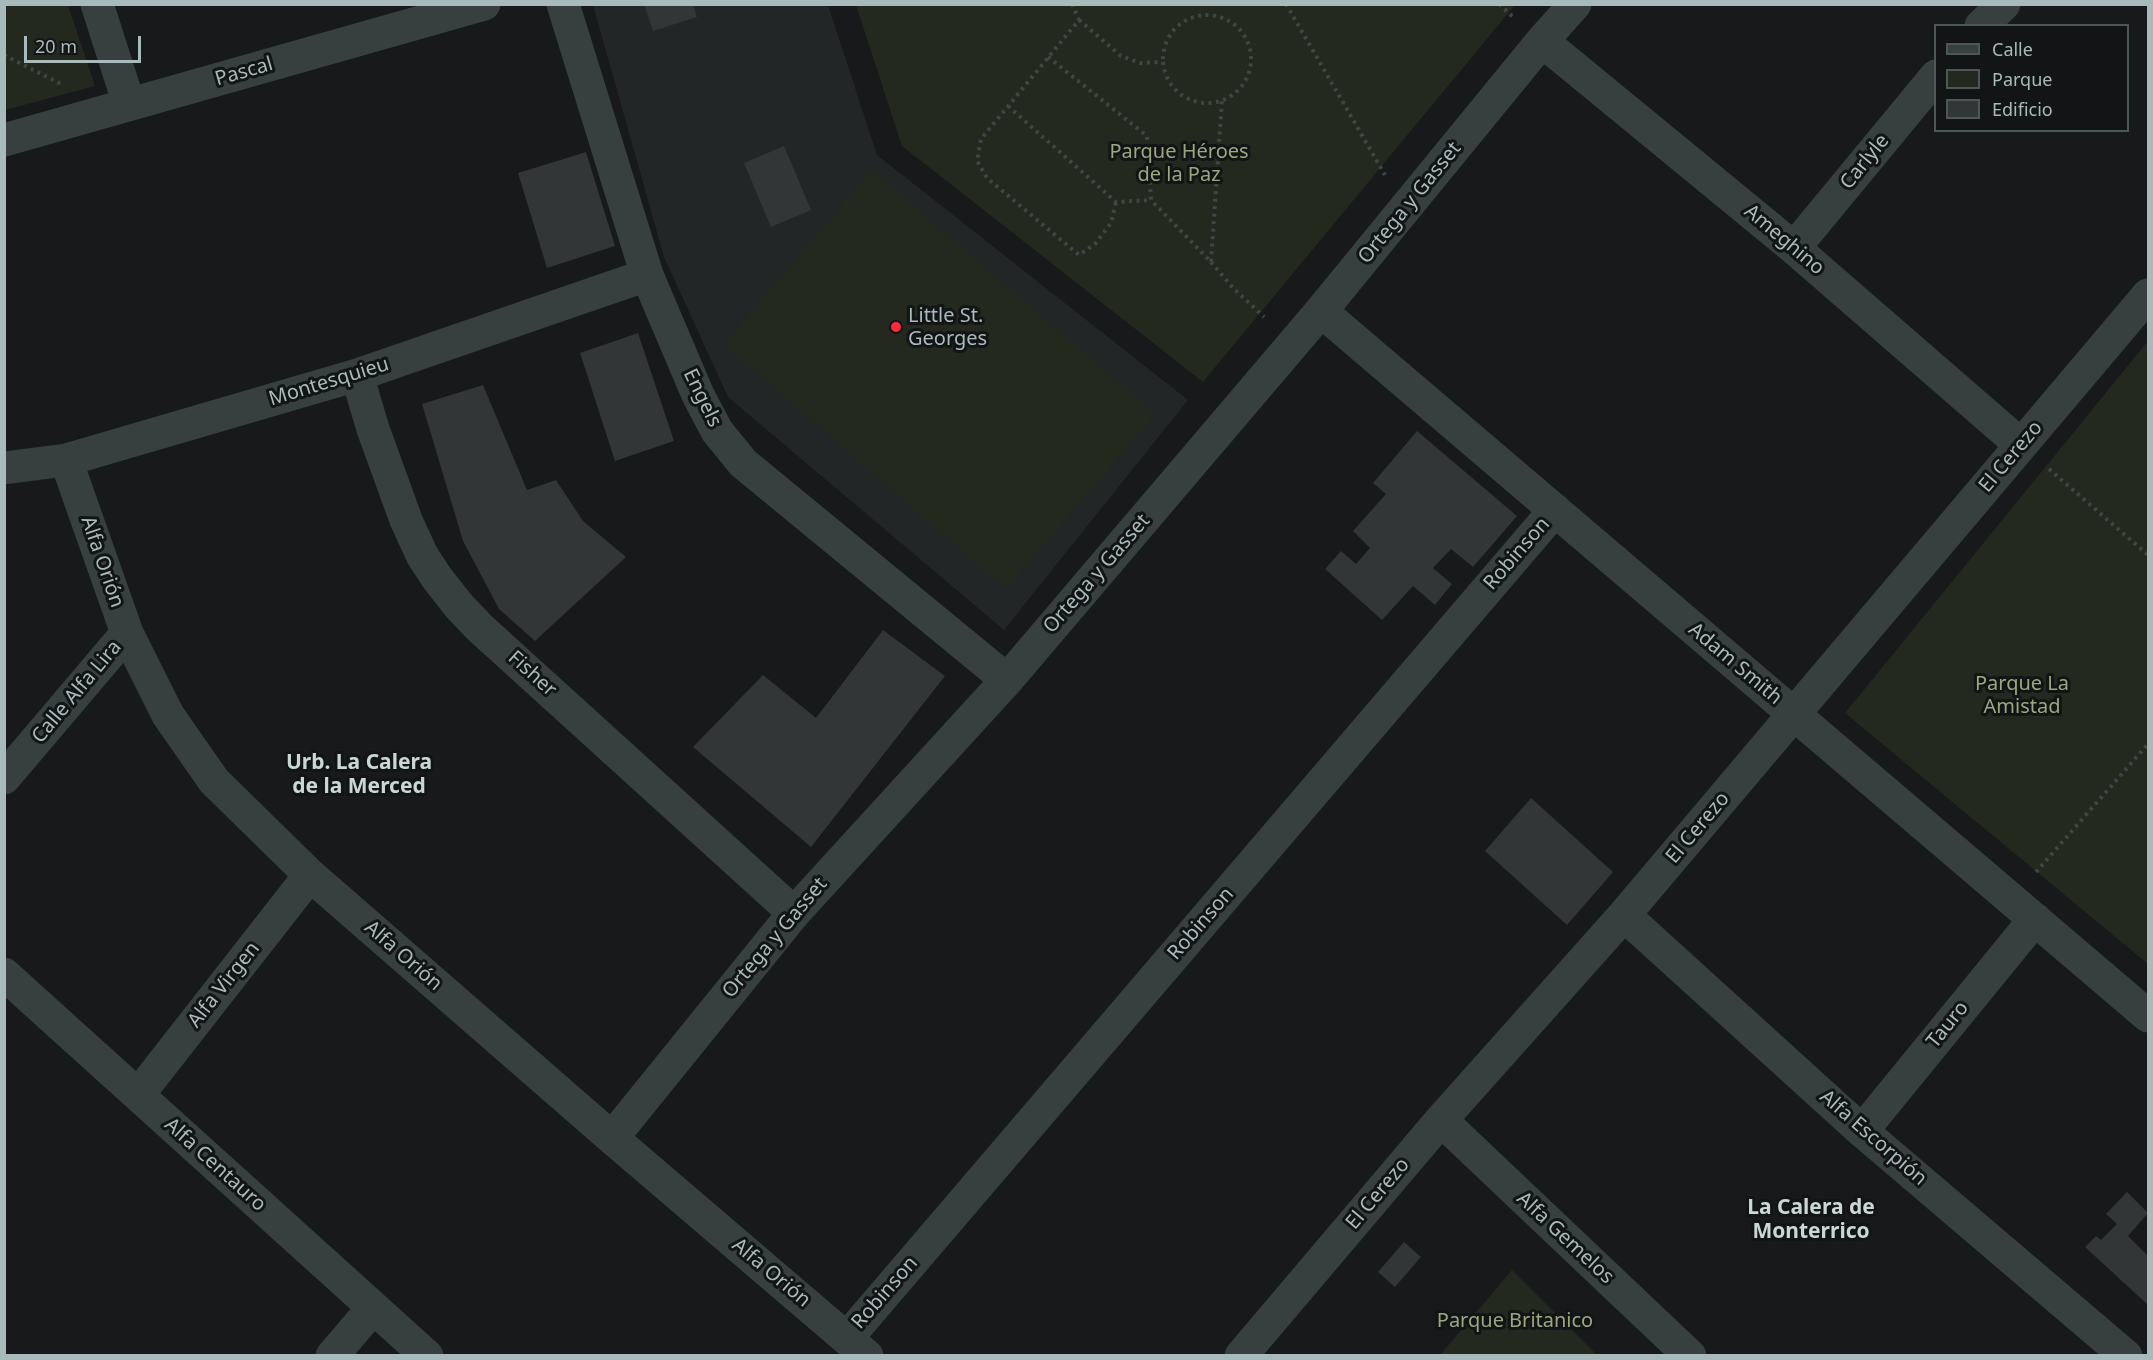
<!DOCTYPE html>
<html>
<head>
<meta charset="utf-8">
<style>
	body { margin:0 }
	#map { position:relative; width:2153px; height:1360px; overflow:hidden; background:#17191a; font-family:"Noto Sans",sans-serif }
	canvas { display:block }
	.frame { position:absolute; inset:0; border:6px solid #a8bbba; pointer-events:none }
	.legend { position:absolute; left:1934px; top:24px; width:195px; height:108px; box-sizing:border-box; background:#121415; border:2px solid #4e5757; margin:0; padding:8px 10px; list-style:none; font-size:18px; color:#a8bbba }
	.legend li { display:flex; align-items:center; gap:12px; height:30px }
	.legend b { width:30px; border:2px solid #4e5757 }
	.scale { position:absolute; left:24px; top:36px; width:117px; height:27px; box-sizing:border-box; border:3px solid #a8bbba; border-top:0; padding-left:8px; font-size:18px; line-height:21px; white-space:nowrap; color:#a8bbba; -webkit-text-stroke:4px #121415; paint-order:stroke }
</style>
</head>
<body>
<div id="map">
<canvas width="2153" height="1360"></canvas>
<div class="frame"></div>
<ul class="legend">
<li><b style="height:8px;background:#383f3f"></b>Calle</li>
<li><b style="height:16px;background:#24291f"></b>Parque</li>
<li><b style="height:16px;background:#323636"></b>Edificio</li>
</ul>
<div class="scale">20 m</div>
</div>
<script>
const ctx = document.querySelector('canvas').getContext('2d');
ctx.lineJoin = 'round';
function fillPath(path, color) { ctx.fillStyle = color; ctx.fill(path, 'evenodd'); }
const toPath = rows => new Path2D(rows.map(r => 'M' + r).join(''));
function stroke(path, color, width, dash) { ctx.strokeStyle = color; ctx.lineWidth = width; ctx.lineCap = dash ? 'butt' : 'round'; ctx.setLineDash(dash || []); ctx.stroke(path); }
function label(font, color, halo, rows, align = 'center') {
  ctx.font = font + ' "Noto Sans",sans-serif'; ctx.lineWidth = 6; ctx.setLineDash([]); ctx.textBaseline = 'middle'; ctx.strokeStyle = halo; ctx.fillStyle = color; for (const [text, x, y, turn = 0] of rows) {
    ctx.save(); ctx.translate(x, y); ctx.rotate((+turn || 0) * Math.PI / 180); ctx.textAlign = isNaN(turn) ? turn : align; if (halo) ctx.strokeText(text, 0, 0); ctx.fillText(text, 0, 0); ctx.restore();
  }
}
const built = toPath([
	[593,5,828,5,877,155,1188,400,1004,630,728,397,664,257]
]);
const green = toPath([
	[5,4,68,5,95,86,5,110],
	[856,5,856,4,1515,5,1203,382,902,146],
	[872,170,1155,414,1006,589,724,344],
	[2148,341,2148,964,1845,713],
	[1512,1270,1597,1355,1440,1355]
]);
const building = toPath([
	[644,4,693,4,697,17,653,31],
	[784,146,811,210,771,227,744,163],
	[586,152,615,246,547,268,518,173],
	[638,333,674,441,615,461,580,353],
	[483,385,527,490,556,480,583,521,626,557,535,641,499,609,463,541,422,404],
	[1417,431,1517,516,1473,567,1451,549,1433,568,1452,584,1435,605,1413,586,1382,620,1325,569,1341,551,1356,564,1370,548,1353,531,1386,494,1373,483],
	[883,630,945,676,811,847,693,747,763,675,816,718],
	[1531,798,1613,872,1567,925,1485,851],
	[2127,1192,2148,1213,2128,1236,2148,1256,2148,1305,2085,1247,2096,1236,2101,1240,2117,1224,2106,1214],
	[1404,1242,1421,1257,1395,1287,1378,1272]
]);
const path = toPath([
	[1072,4,1079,20,981,139,977,161,987,178,1079,255,1095,244,1111,223,1116,202],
	[1286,4,1385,175],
	[1499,4,1514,18],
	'1163 59a44 44 0 1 1 88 0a44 44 0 1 1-88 0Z',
	[1079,20,1121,56,1140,63,1162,62],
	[4,55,63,85],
	[1048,57,1147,136,1151,200,1211,262,1222,100],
	[1008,106,1116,202,1151,200],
	[1211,262,1233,288,1264,317],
	[2049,469,2148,555],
	[2036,872,2148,744]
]);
const minor = toPath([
	[97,4,129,104],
	[563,4,647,275,698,395,717,431,743,463,1007,680],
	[1981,26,2004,4],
	[1542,41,1794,248,2021,445],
	[4,140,484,4],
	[1794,248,1936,76],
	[1321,311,2148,1016],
	[357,375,373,429,406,520,422,555,437,578,459,606,480,628,794,913],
	[66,460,127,633,168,715,214,781,310,875,612,1138,867,1356],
	[4,468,66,460,357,375,647,275],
	[4,778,127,633],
	[1624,915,1862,1131,2126,1356],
	[4,974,427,1356],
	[138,1095,310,875],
	[1441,1120,1690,1356],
	[1862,1131,2035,919],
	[612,1138,794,913,1007,680,1321,311,1542,41,1575,4],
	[847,1338,1555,510],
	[332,1356,373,1308],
	[1241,1356,1441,1120,1624,915,2148,295]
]);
const markers = [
	[896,327,6,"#ff2b3d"]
];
const streetNames = [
	["Pascal",244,72,-16],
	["Carlyle",1865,162,-51],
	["Ortega y Gasset",1410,203,-51],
	["Ameghino",1784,240,40],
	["Montesquieu",329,382,-17],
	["Engels",702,398,64],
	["El Cerezo",2011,457,-50],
	["Robinson",1517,554,-49],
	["Alfa Orión",102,562,71],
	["Ortega y Gasset",1097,574,-49],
	["Adam Smith",1735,664,40],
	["Fisher",532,674,42],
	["Calle Alfa Lira",77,692,-50],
	["El Cerezo",1698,828,-50],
	["Robinson",1201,924,-49],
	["Ortega y Gasset",775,938,-50],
	["Alfa Orión",403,956,41],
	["Alfa Virgen",224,985,-52],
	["Tauro",1948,1025,-51],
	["Alfa Escorpión",1873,1138,41],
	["Alfa Centauro",215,1165,42],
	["El Cerezo",1378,1194,-50],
	["Alfa Gemelos",1565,1238,43],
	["Alfa Orión",771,1273,40],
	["Robinson",885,1293,-49]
];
const parkNames = [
	["Parque Héroes",1179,152],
	["de la Paz",1179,175],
	["Parque La",2022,684],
	["Amistad",2022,707],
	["Parque Britanico",1515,1321]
];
const poiNames = [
	["Little St.",908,316],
	["Georges",908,339]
];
const neighbourhoodNames = [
	["Urb. La Calera",359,763],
	["de la Merced",359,787],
	["La Calera de",1811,1208],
	["Monterrico",1811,1232]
];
fillPath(built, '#232627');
fillPath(green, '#24291f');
fillPath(building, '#323636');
stroke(path, '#3e4746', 4, [3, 4.5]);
stroke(minor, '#383f3f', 33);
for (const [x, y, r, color] of markers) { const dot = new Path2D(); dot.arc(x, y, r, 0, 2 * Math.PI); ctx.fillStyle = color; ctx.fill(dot); stroke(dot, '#121415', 2); }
label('20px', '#a8bbba', '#121415', streetNames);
label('20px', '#9ba87e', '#121415', parkNames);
label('20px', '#a8bbba', '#121415', poiNames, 'left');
label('bold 21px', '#cad7d6', '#121415', neighbourhoodNames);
</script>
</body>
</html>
